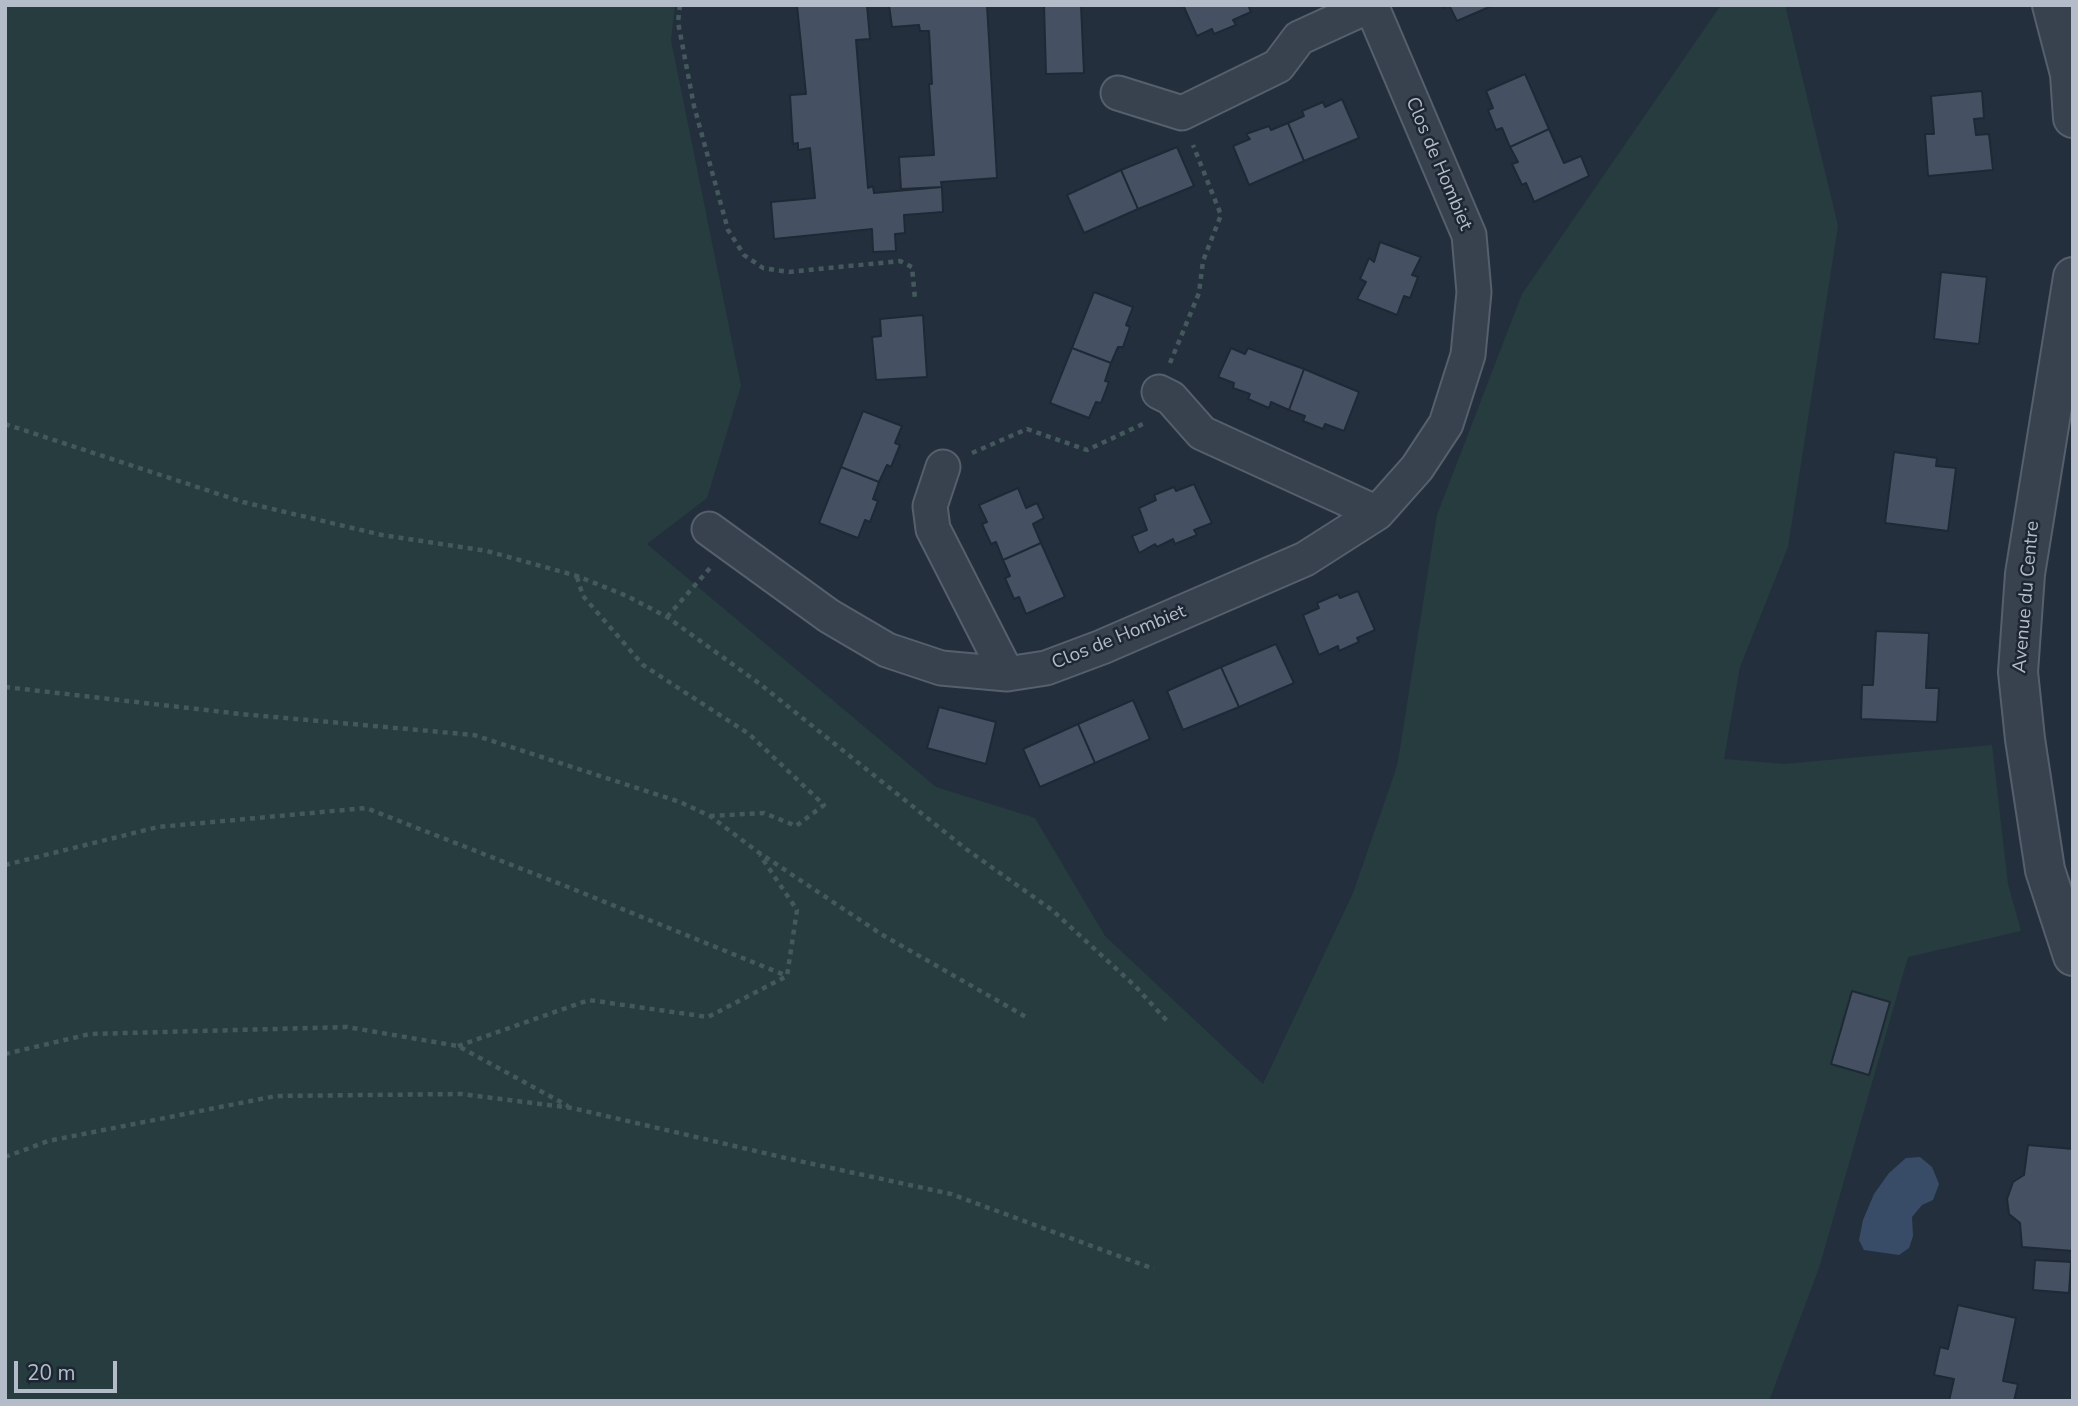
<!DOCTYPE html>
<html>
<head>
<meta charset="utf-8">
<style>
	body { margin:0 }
	#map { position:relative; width:2078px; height:1406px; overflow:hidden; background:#242f3e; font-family:"Nunito Sans",sans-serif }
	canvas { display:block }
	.frame { position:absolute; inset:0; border:7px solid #b4bcc9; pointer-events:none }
	.scale { position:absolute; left:14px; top:1361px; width:103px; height:32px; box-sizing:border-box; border:4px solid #b4bcc9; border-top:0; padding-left:9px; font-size:21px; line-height:24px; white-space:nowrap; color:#b4bcc9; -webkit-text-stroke:5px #1d2633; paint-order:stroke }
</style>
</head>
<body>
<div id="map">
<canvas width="2078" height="1406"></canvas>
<div class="frame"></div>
<div class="scale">20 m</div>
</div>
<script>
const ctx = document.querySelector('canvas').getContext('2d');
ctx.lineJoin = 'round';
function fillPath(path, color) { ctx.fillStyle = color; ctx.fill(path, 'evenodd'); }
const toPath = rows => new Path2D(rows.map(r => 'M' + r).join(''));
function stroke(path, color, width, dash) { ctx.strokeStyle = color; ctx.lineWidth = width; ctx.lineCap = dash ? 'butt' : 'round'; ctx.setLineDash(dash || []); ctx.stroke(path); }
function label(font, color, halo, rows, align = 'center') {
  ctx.font = font + ' "Nunito Sans",sans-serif'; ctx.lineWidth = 5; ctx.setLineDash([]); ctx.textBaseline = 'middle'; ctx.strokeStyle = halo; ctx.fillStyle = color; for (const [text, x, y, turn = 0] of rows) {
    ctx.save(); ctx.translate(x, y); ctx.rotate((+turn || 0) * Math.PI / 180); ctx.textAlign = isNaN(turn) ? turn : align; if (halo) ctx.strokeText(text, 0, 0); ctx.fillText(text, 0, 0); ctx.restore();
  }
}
const green = toPath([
	[5,5,675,5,671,40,741,386,707,498,647,544,936,787,1035,818,1105,936,1263,1084,1353,893,1394,775,1398,761,1437,515,1522,294,1721,5,1785,5,1838,226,1788,547,1740,667,1724,759,1784,764,1992,745,2008,884,2021,931,1908,957,1819,1268,1769,1401,5,1401]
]);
const water = toPath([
	[1920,1157,1932,1167,1939,1184,1933,1200,1922,1205,1912,1217,1913,1236,1909,1248,1899,1255,1864,1250,1859,1240,1863,1220,1874,1194,1889,1173,1906,1158]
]);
const building = toPath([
	[797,5,867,5,870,39,856,40,868,188,873,186,874,193,942,187,943,212,904,215,905,233,895,234,896,251,873,252,872,229,774,239,771,202,815,198,810,148,798,150,798,143,793,144,790,95,806,94,797,5],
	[889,5,987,5,997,178,941,182,942,187,901,189,899,157,934,155,929,84,932,84,929,31,920,31,919,25,892,27,889,5],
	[1044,5,1081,5,1084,73,1046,74,1044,5],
	[1183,5,1248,5,1251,12,1233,20,1236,25,1214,34,1212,29,1197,36,1183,5],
	[1442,5,1494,5,1457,21,1449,5,1443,8,1442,5],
	[1525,74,1549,129,1510,147,1502,128,1496,130,1488,110,1493,108,1486,91,1525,74],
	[1982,91,1984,118,1974,119,1976,135,1989,134,1993,170,1928,176,1925,134,1934,134,1931,96,1982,91],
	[1342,99,1359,138,1304,161,1288,123,1304,116,1302,111,1323,102,1325,107,1342,99],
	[1288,123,1304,161,1249,185,1233,146,1250,139,1246,134,1269,126,1271,130,1288,123],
	[1549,129,1564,163,1581,156,1589,176,1534,202,1526,183,1522,185,1512,164,1518,162,1510,147,1549,129],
	[1177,147,1194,186,1138,209,1121,170,1177,147],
	[1121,170,1138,209,1084,233,1067,195,1121,170],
	[1380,242,1421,257,1412,275,1418,277,1410,298,1404,296,1397,315,1357,299,1366,282,1360,279,1369,258,1374,262,1380,242],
	[1941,272,1987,277,1979,344,1934,339,1941,272],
	[1094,292,1133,307,1126,325,1130,327,1123,347,1118,347,1111,363,1072,348,1094,292],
	[923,315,927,377,876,380,872,337,881,336,880,319,923,315],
	[1072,348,1111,363,1105,381,1109,382,1101,403,1096,402,1089,418,1050,403,1072,348],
	[1231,348,1245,354,1248,348,1304,369,1289,410,1271,402,1269,408,1248,399,1250,394,1233,388,1234,383,1218,377,1231,348],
	[1304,369,1359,392,1344,431,1325,424,1323,429,1303,421,1305,416,1289,410,1304,369],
	[863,411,902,426,895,443,900,445,891,467,887,465,879,482,841,467,863,411],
	[1894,452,1937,458,1936,466,1956,468,1948,531,1885,523,1894,452],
	[841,467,879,482,873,499,878,501,870,522,865,520,858,538,819,523,841,467],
	[1194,484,1212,523,1194,530,1197,535,1175,544,1173,539,1157,547,1155,544,1139,553,1132,536,1147,530,1139,508,1156,500,1154,495,1174,487,1176,491,1194,484],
	[1018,488,1026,508,1037,503,1044,518,1033,524,1041,543,1003,560,996,542,991,544,982,524,987,522,979,505,1018,488],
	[1041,543,1065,597,1026,614,1019,597,1014,599,1005,578,1010,576,1003,560,1041,543],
	[1358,591,1375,630,1357,638,1359,642,1339,651,1338,646,1319,655,1303,615,1319,608,1317,603,1338,594,1340,598,1358,591],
	[1876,631,1929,633,1926,688,1939,688,1937,722,1861,719,1862,685,1873,685,1876,631],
	[1276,644,1294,683,1239,707,1221,667,1276,644],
	[1221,667,1239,707,1183,730,1167,691,1221,667],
	[1133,700,1150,739,1095,763,1078,724,1133,700],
	[939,707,996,722,986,764,927,748,939,707],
	[1078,724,1095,763,1040,787,1023,749,1078,724],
	[1852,991,1890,1002,1869,1075,1831,1064,1852,991],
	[2028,1145,2073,1149,2073,1251,2022,1247,2020,1223,2009,1214,2007,1199,2013,1182,2024,1175,2028,1145],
	[2035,1260,2071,1262,2069,1293,2033,1290,2035,1260],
	[1958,1305,2016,1318,2003,1381,2018,1384,2014,1401,1949,1401,1954,1379,1934,1375,1940,1347,1948,1349,1958,1305]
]);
const path = toPath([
	[680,5,678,22,694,106,728,230,744,255,763,268,789,272,900,261,912,267,915,299],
	[1170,363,1199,293,1203,261,1221,215,1193,145],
	[5,424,243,502,382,535,487,551,577,576,627,596,667,617,760,684,966,849,1052,910,1135,986,1168,1022],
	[972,453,1027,429,1087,450,1145,423],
	[577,577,583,596,643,665,749,734,824,805,796,826,764,813,710,816],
	[667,617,710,568],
	[5,687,241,714,474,735,680,802,710,816,758,852,881,934,1026,1017],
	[5,865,158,827,366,808,568,887,787,976],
	[458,1046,589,1000,708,1017,787,976,797,910,760,855],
	[5,1054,90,1034,347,1027,458,1046,568,1106],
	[5,1157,48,1141,276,1096,461,1094,572,1108,790,1159,951,1194,1154,1269]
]);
const minor = toPath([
	[1118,93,1182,113,1278,66,1299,38,1371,5],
	[1159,392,1171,398,1202,433,1377,513],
	[943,467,930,506,933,529,1007,674],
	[709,529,829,616,887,650,941,668,1007,674,1046,668,1102,647,1305,559,1377,513,1417,468,1446,424,1468,355,1474,292,1469,235,1371,5]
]);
const tertiary = toPath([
	[2052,5,2070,74,2073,118],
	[2073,277,2025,574,2018,672,2025,739,2045,870,2073,956]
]);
const streetNames = [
	["Clos de Hombiet",1438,164,67],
	["Avenue du Centre",2027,597,-85],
	["Clos de Hombiet",1119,638,-22]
];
fillPath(green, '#263c3f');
fillPath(water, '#394c67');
fillPath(building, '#455162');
stroke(building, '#1f2835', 2);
stroke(minor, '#565f6c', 37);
stroke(tertiary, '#565f6c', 42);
stroke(path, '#44595c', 4.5, [5, 5]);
stroke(minor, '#38414e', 33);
stroke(tertiary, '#38414e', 38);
label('19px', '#b4bcc9', '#1d2633', streetNames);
</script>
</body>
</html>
